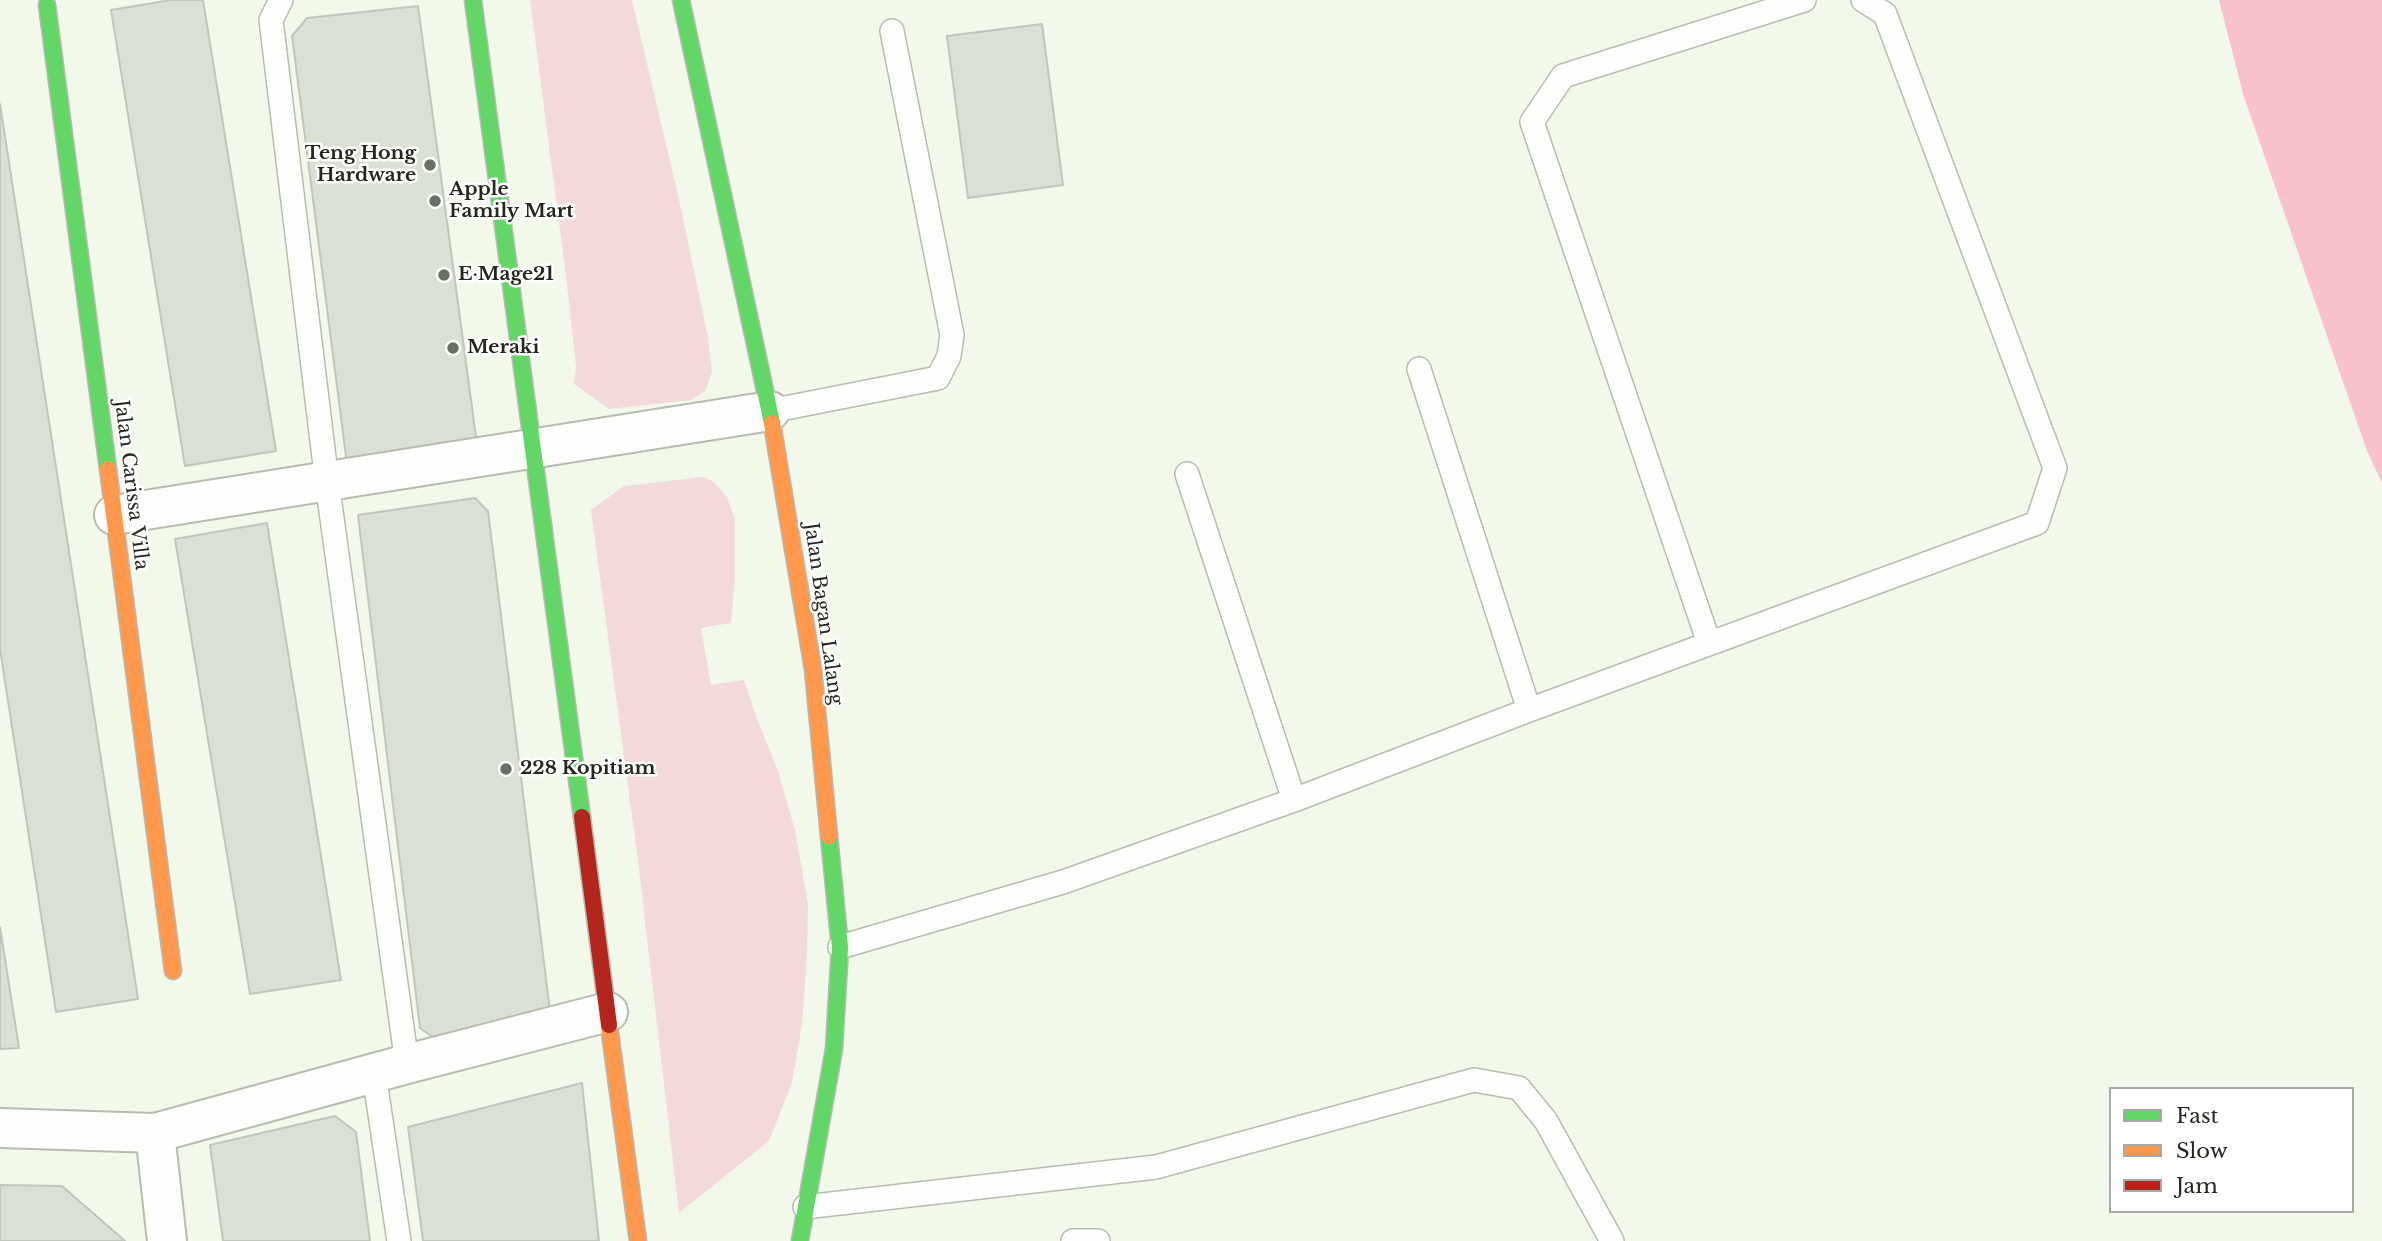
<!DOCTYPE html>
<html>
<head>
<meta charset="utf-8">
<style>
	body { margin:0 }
	#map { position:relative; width:2382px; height:1241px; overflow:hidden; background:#f2f9eb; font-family:"Libre Baskerville",serif }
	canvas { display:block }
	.legend { position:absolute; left:2109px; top:1087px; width:245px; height:126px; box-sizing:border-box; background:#fff; border:2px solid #a7a9a5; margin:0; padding:9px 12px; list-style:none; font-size:21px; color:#23271e }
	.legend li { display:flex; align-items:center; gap:14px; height:35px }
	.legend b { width:35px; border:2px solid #a7a9a5 }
</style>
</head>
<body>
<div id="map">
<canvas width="2382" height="1241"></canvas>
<ul class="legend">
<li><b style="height:9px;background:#63d668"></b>Fast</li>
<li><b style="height:9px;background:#ff974d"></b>Slow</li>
<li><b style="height:9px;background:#b3261e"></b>Jam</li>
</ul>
</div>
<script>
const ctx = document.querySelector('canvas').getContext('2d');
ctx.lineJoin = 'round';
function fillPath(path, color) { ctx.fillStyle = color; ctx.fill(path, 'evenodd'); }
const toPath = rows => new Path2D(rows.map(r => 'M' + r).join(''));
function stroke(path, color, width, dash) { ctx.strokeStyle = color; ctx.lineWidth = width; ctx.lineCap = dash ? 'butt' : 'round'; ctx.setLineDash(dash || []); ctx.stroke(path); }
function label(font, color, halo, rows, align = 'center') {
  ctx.font = font + ' "Libre Baskerville",serif'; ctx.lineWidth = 5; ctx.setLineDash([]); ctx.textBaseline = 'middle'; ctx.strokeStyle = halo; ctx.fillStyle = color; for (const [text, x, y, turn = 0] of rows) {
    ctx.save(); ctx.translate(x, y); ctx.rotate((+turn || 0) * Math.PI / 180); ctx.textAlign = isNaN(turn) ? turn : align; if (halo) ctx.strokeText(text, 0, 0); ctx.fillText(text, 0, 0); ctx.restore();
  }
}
const green = toPath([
	[530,0,632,0,678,195,708,337,712,372,705,391,691,400,609,409,574,384,576,367,566,276],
	[704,477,714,482,727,497,735,520,735,578,731,623,701,628,711,685,744,680,756,716,778,771,795,830,808,905,807,956,802,1024,792,1083,769,1141,679,1213,638,861,591,510,624,486]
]);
const water = toPath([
	[2219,0,2382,0,2382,483,2367,451,2244,97]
]);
const building = toPath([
	[171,0,203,0,276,451,185,466,111,10,171,0],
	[418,6,476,437,467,449,347,464,292,36,307,18,418,6],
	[1042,24,1063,185,968,198,947,36,1042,24],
	[0,104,138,999,56,1012,0,649,0,104],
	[475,498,488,511,550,1011,440,1042,420,1028,358,515,475,498],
	[267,523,341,980,250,994,175,539,267,523],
	[0,927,19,1048,0,1049,0,927],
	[582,1083,599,1241,423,1241,408,1127,582,1083],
	[335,1116,356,1132,370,1241,223,1241,210,1145,335,1116],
	[0,1185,62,1186,125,1241,0,1241,0,1185]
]);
const lane = toPath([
	[281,0,271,20,327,482,407,1064],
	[1419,369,1529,710],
	[770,411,938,378,949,356,952,335,892,31],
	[1187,474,1294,800],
	[1709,643,1532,122,1563,76,1804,0],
	[840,947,1063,882,1294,800,1529,710,2037,523,2055,468,1885,14,1863,0],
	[374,1074,399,1241],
	[805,1207,1156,1167,1474,1080,1519,1088,1546,1121,1612,1241],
	[1073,1241,1098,1241]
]);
const street = toPath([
	[114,515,770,411],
	[0,1128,155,1133,407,1064,608,1012],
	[155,1133,167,1241]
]);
const fast = toPath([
	[473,0,582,817],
	[681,0,772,423],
	[47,5,108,469],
	[800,1241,834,1049,840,947,829,836]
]);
const slow = toPath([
	[772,423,813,669,829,836],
	[108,469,173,971],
	[609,1025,638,1241]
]);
const jam = toPath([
	[582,817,609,1025]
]);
const markers = [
	[430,165,7,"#6b7066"],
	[435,201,7,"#6b7066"],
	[444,275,7,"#6b7066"],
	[453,348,7,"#6b7066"],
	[506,769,7,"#6b7066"]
];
const poiNames = [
	["Teng Hong",416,154,"right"],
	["Hardware",416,176,"right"],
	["Apple",449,190],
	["Family Mart",449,212],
	["E·Mage21",458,275],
	["Meraki",467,348],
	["228 Kopitiam",520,769]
];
const streetNames = [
	["Jalan Carissa Villa",131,485,83],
	["Jalan Bagan Lalang",823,614,82]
];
fillPath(green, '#f3d9da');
fillPath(water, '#f8c1cc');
fillPath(building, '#dae0d4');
stroke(building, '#c0c6bb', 2);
stroke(lane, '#b7bcb1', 26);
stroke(street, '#b7bcb1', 42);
stroke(fast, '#b7bcb1', 19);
stroke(slow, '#b7bcb1', 19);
stroke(jam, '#b7bcb1', 19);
stroke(lane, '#fdfefc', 23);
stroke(street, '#fdfefc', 38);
stroke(fast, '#63d668', 16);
stroke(slow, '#ff974d', 16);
stroke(jam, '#b3261e', 16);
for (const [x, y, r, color] of markers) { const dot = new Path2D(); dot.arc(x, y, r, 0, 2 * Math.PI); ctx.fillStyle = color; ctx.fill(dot); stroke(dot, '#fff', 2.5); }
label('bold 19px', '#23271e', '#fff', poiNames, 'left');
label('19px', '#23271e', '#fff', streetNames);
</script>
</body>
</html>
